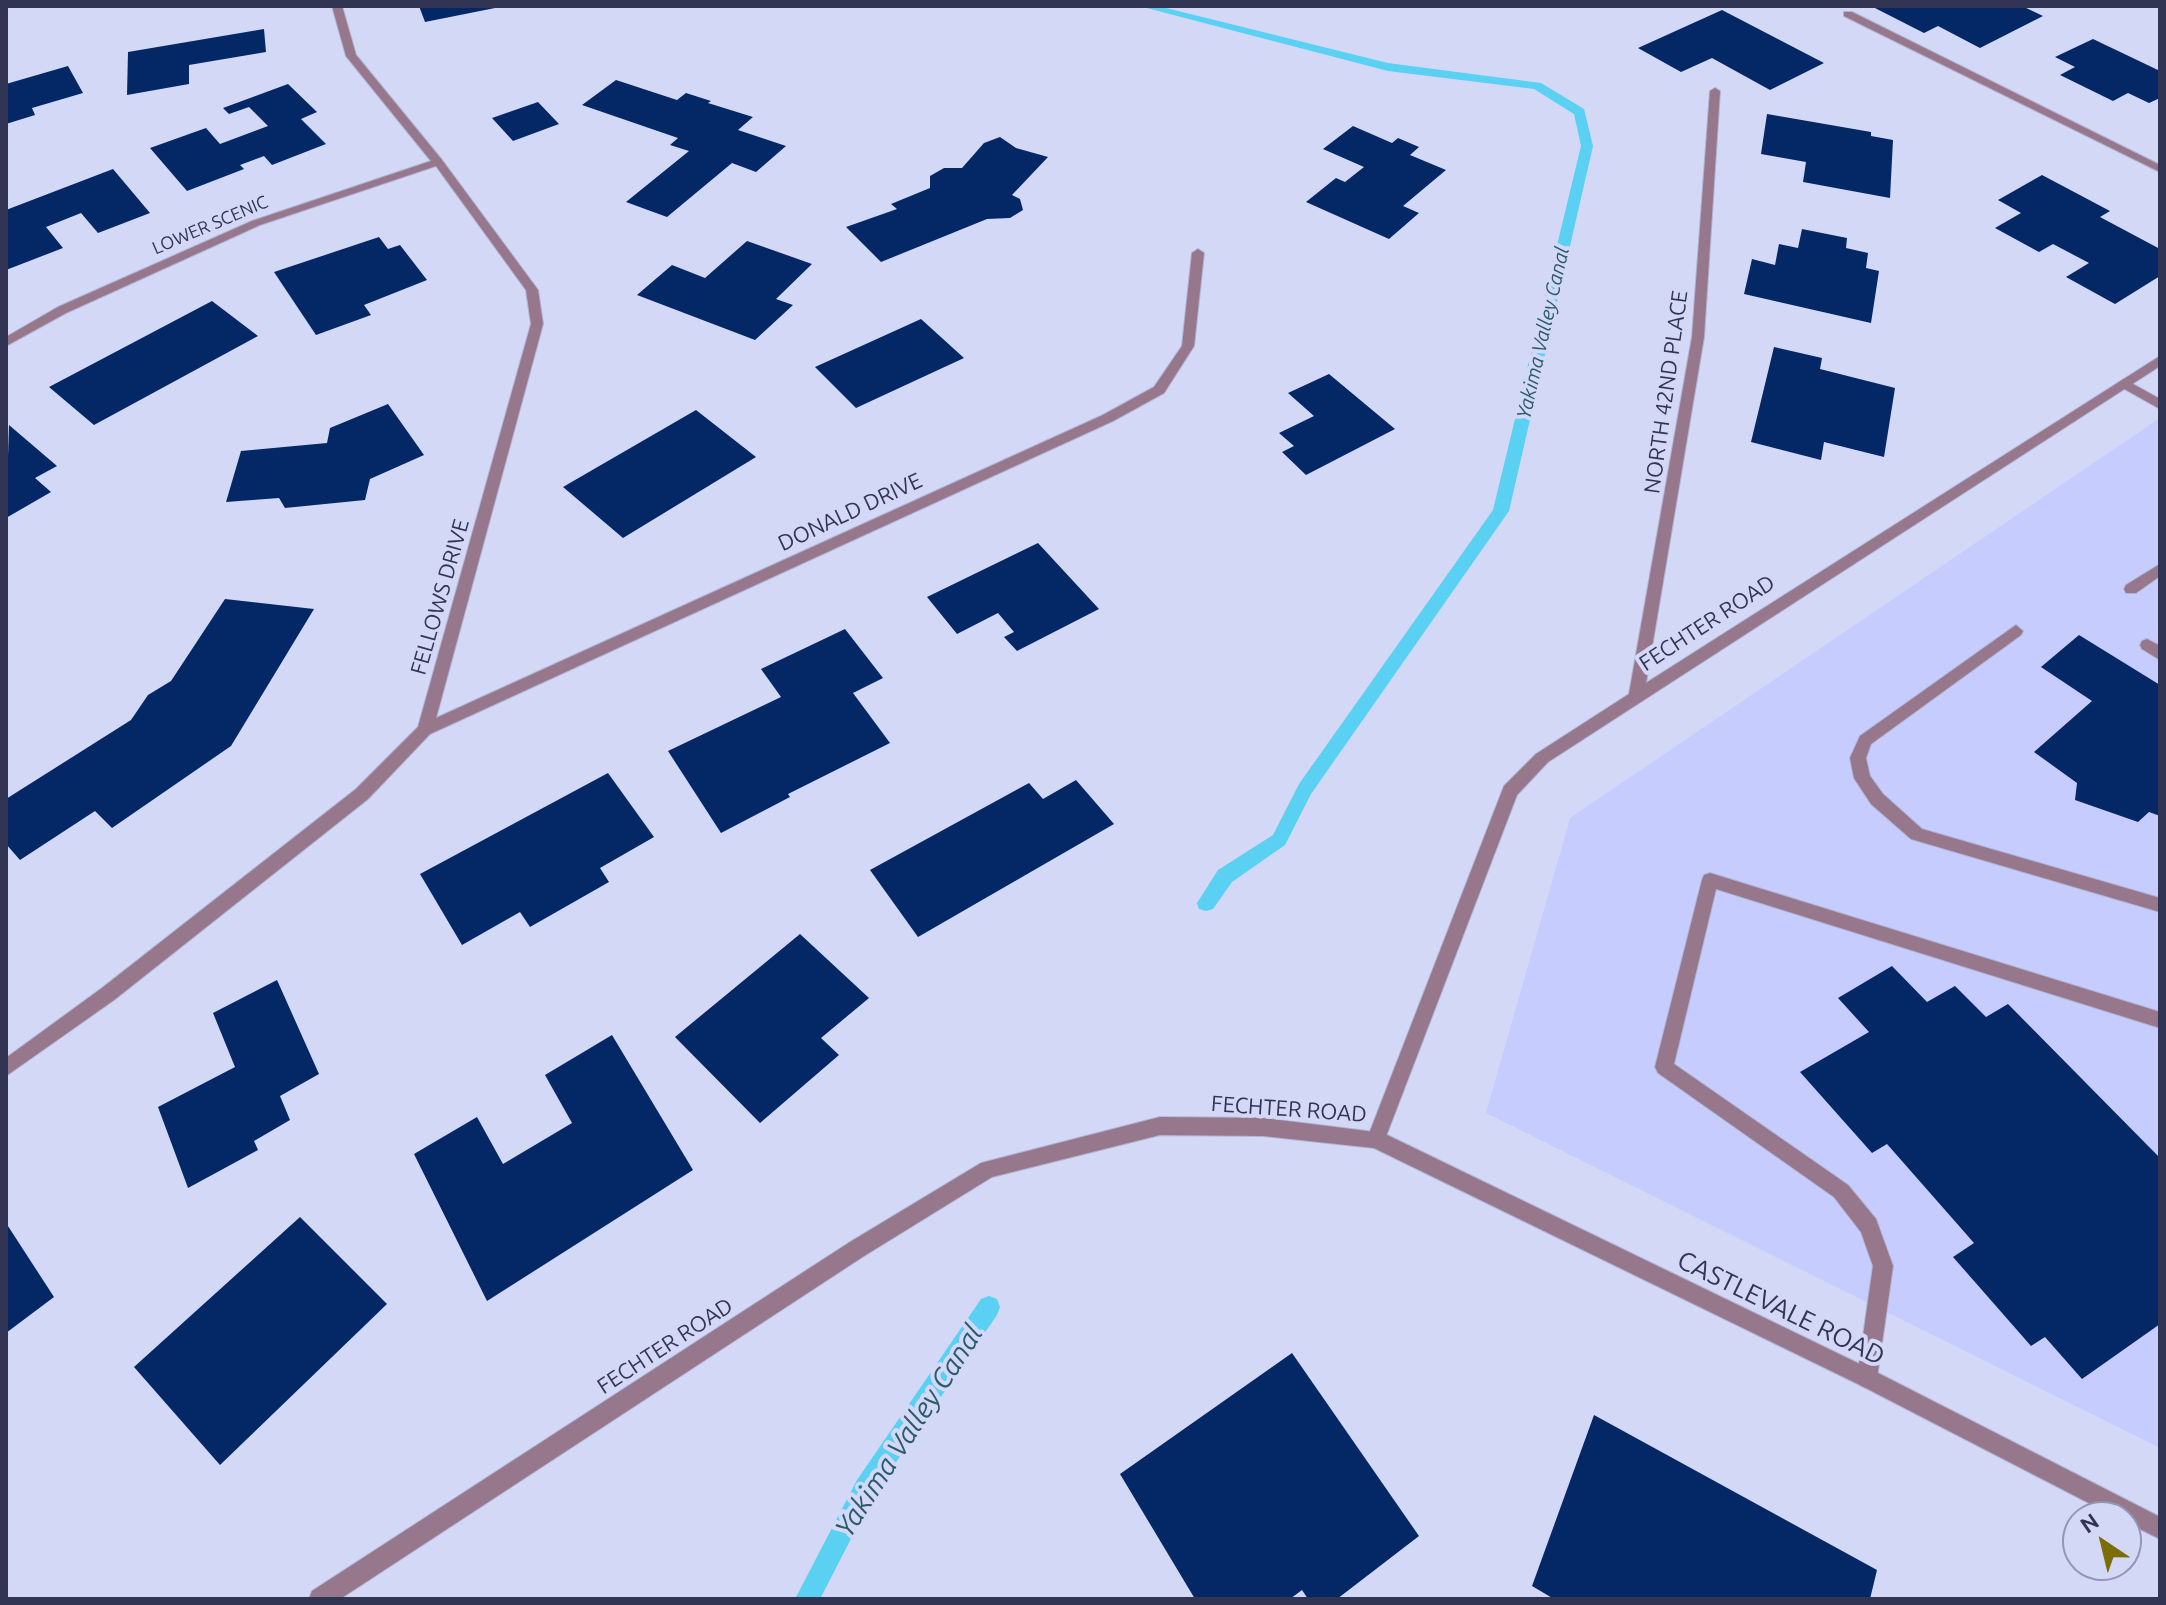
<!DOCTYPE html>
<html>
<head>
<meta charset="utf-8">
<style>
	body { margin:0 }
	#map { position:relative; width:2166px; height:1605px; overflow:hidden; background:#d4d8f7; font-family:Ubuntu,sans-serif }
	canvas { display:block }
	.frame { position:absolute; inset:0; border:8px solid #323453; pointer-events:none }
	.north { position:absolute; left:2062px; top:1501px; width:80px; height:80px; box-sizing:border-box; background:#d4d8f7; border:2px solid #9396b5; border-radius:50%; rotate:325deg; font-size:22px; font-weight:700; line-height:32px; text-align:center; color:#323453 }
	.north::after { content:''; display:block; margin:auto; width:28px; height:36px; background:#7b6d09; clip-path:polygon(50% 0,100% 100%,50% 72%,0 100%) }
</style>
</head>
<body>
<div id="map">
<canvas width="2166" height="1605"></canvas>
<div class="frame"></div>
<div class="north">N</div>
</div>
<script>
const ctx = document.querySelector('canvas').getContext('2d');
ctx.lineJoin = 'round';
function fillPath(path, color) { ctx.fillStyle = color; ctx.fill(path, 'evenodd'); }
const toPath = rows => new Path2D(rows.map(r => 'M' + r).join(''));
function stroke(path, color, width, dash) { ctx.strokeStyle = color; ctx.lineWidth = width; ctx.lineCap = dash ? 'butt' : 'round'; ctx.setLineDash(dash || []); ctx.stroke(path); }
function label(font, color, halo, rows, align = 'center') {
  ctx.font = font + ' Ubuntu,sans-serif'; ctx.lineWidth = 8; ctx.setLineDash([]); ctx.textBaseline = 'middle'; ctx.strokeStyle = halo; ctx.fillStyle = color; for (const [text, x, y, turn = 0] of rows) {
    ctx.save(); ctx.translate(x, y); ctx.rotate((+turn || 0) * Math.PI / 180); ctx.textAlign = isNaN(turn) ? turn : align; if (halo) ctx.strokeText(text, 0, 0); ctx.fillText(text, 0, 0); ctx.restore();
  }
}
const built = toPath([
	[2160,418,2160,1448,1486,1113,1570,818]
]);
const stream = toPath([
	[1139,6,1158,6,1388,63,1541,83,1584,109,1593,146,1509,511,1311,794,1285,845,1232,882,1213,909,1206,911,1199,909,1197,903,1218,870,1273,835,1299,784,1493,510,1581,146,1574,114,1534,89,1388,71,1139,6],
	[989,1296,997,1299,1000,1307,997,1315,873,1496,820,1599,795,1599,857,1480,981,1299,989,1296]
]);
const building = toPath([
	[419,6,500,6,500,7,425,22],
	[1871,6,2022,6,2043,16,1980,48,1938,26,1924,33],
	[1722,10,1824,63,1770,90,1712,58,1681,72,1638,48],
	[264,29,266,52,189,65,189,84,127,95,128,52],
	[2093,39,2160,71,2160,98,2149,103,2128,93,2113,101,2060,75,2075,67,2055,57],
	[68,66,83,93,32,108,35,115,6,124,6,84],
	[616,80,677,100,686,93,711,101,708,103,753,117,738,130,786,146,756,172,732,163,667,217,626,202,689,151,670,145,678,138,582,105],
	[288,84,317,112,301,119,326,144,272,165,264,156,240,165,244,169,187,191,150,148,206,128,220,144,268,126,249,107,229,114,223,108],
	[538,102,559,124,513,141,492,118],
	[1767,114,1871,132,1871,136,1893,140,1890,198,1803,182,1806,162,1761,154],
	[1353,126,1392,143,1398,138,1419,147,1410,155,1446,170,1403,206,1419,213,1389,239,1306,202,1336,178,1345,182,1364,167,1323,149],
	[1000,137,1016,148,1048,157,1012,195,1020,199,1023,210,1010,218,987,219,881,262,846,227,897,209,891,204,930,188,930,176,944,168,962,168,984,143],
	[113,169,150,213,98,233,81,213,46,227,63,248,6,270,6,210],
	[2042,175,2110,211,2100,217,2160,249,2160,276,2115,304,2066,277,2089,263,2053,244,2039,252,1995,228,2021,213,1998,200],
	[1802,229,1847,238,1846,248,1868,253,1866,268,1879,271,1871,323,1744,294,1752,259,1775,265,1779,244,1798,248],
	[379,237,388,249,400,245,427,280,364,305,371,315,316,335,274,272],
	[747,241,812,264,776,299,793,305,755,340,637,295,672,265,705,278],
	[212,301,258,336,94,425,49,387],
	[921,319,964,358,856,408,815,367],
	[1774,347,1822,358,1820,369,1895,388,1884,457,1824,442,1821,460,1751,442],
	[1329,374,1395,429,1306,475,1282,452,1294,446,1279,433,1314,416,1288,393],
	[388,404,424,455,370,479,365,500,285,508,279,498,226,502,241,451,327,443,330,428],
	[696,410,756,457,623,538,563,487],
	[9,425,57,466,35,478,51,492,6,518],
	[1038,543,1099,609,1017,651,1004,637,1014,632,998,613,957,634,927,597],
	[225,599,314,609,231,746,112,828,95,811,20,860,6,844,6,799,131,720,148,695,171,681],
	[845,629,883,678,853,693,890,743,788,794,790,797,721,833,668,751,781,697,761,669],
	[2079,635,2160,685,2160,816,2149,812,2138,822,2075,800,2077,783,2034,752,2092,701,2041,667],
	[608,773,654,837,600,868,609,882,530,927,520,912,462,945,420,874],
	[1076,780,1114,824,918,937,870,870,1029,783,1043,799],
	[800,934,869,998,821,1038,839,1055,760,1123,675,1037],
	[1892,966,1927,1002,1955,986,1986,1017,2008,1004,2160,1158,2160,1324,2082,1379,2045,1337,2031,1346,1953,1257,1974,1243,1887,1144,1872,1153,1800,1072,1869,1032,1838,998],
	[277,980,319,1074,280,1096,290,1120,254,1141,258,1150,188,1188,158,1107,235,1067,213,1013],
	[612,1035,693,1170,487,1301,414,1154,477,1117,503,1164,572,1123,545,1075],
	[300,1217,387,1304,220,1465,134,1367],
	[6,1223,54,1297,6,1333],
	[1292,1353,1419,1536,1337,1599,1308,1599,1302,1590,1290,1599,1195,1599,1120,1474],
	[1594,1415,1877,1570,1870,1599,1554,1599,1532,1586]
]);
const service = toPath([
	[1844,12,1852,12,2160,165,2160,172,1844,16,1844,12],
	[2124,379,2160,399,2160,409,2119,386,2118,383,2124,379],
	[2160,564,2160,576,2136,593,2126,593,2124,589,2126,585,2160,564],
	[2016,625,2023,631,2021,635,1871,744,1866,758,1870,776,1883,794,1922,829,2160,898,2160,912,1911,839,1871,804,1854,778,1850,758,1860,736,2016,625],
	[2147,639,2160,646,2160,660,2142,649,2140,645,2142,641,2147,639],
	[1710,873,2160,1012,2160,1028,1716,889,1674,1064,1848,1185,1876,1219,1893,1266,1877,1378,1874,1385,1867,1388,1860,1385,1857,1378,1873,1266,1861,1232,1834,1197,1658,1073,1655,1067,1702,880,1704,875,1710,873]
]);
const minor = toPath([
	[332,6,342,6,356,55,442,160,538,290,543,324,436,718,1103,415,1154,387,1182,346,1192,253,1198,249,1204,253,1194,346,1164,393,1113,421,430,734,368,799,114,1000,6,1076,6,1058,102,988,356,789,418,727,531,324,526,290,436,166,260,225,66,313,6,346,6,337,58,307,252,221,431,161,346,56,332,6],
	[1715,88,1720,91,1704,337,1646,683,2160,356,2160,366,1548,762,1517,795,1385,1139,1383,1145,1376,1148,1369,1145,1367,1139,1504,786,1536,754,1629,694,1692,337,1710,91,1715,88]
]);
const tertiary = toPath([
	[1160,1117,1263,1118,1383,1133,1874,1371,2160,1517,2160,1539,2126,1522,2126,1517,2116,1517,1860,1385,1374,1148,1263,1136,1160,1135,992,1177,864,1256,340,1599,309,1599,312,1591,850,1242,981,1163,1160,1117]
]);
const farStreetnames = [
	["LOWER SCENIC",210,225,-23]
];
const farWaternames = [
	["Yakima Valley Canal",1543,333,-77]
];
const streetNames = [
	["NORTH 42ND PLACE",1666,392,-82],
	["DONALD DRIVE",850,512,-25],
	["FELLOWS DRIVE",440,597,-74],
	["FECHTER ROAD",1707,623,-33],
	["FECHTER ROAD",1289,1109,4],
	["FECHTER ROAD",665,1346,-33]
];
const nearStreetnames = [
	["CASTLEVALE ROAD",1781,1308,26]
];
const nearWaternames = [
	["Yakima Valley Canal",909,1431,-57]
];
fillPath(built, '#c7ccff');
fillPath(stream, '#5ad0f2');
fillPath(building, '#032865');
stroke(service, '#b0b4d3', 2);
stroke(minor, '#b0b4d3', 2);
stroke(tertiary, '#b0b4d3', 2);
fillPath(service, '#97778c');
fillPath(minor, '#97778c');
fillPath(tertiary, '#97778c');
label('18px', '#323453', '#d4d8f7', farStreetnames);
label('italic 20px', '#2a5b6a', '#d4d8f7', farWaternames);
label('22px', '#323453', '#d4d8f7', streetNames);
label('26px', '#323453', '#d4d8f7', nearStreetnames);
label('italic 28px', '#2a5b6a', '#d4d8f7', nearWaternames);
</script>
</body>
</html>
